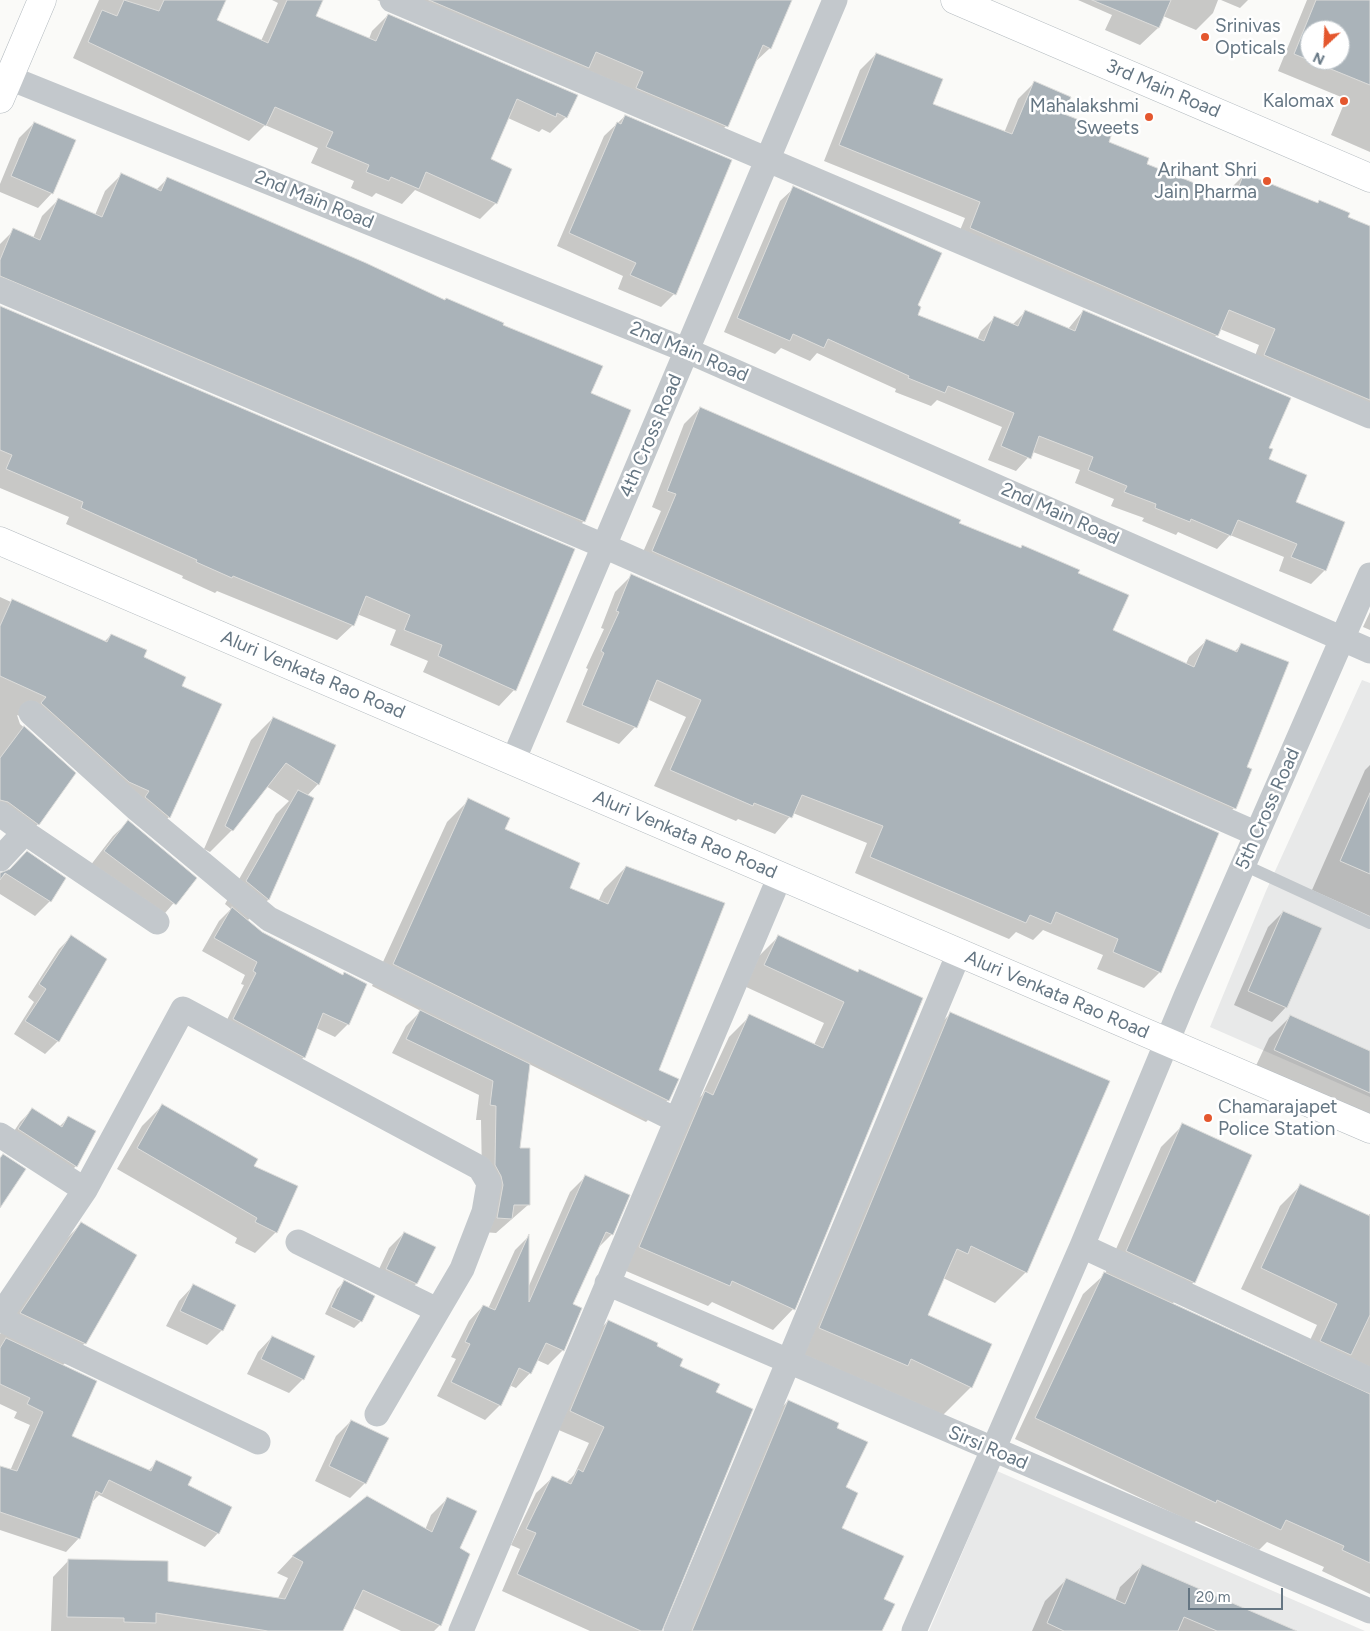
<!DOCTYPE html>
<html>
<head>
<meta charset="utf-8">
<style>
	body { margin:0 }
	#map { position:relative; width:1370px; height:1631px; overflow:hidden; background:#fafaf8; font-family:Figtree,sans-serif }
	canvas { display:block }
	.north { position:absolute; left:1300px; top:20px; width:50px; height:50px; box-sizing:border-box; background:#fff; border:1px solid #c1c8cd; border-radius:50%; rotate:205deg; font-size:14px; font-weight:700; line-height:20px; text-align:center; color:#657683 }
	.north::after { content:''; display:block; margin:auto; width:18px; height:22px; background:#e4572e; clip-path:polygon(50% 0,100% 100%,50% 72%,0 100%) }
	.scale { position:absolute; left:1188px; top:1588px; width:95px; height:22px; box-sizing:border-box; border:2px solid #657683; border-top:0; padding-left:6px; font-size:15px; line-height:18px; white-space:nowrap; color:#657683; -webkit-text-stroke:4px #fff; paint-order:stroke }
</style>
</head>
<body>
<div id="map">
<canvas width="1370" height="1631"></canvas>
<div class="north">N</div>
<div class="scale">20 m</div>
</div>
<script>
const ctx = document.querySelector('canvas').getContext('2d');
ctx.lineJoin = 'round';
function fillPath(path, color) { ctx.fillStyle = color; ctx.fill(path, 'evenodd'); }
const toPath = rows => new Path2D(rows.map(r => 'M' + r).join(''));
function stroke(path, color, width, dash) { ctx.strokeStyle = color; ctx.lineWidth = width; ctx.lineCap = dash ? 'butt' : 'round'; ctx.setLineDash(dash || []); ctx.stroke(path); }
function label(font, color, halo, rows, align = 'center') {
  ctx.font = font + ' Figtree,sans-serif'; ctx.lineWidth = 5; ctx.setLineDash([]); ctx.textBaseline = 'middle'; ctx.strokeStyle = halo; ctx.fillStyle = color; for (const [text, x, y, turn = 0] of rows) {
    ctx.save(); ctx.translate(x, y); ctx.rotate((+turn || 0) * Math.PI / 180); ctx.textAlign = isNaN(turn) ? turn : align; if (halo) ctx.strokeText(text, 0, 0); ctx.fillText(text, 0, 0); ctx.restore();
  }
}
const built = toPath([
	[1362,680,1370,683,1370,1097,1210,1027,1266,891],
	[997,1471,1365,1631,929,1631]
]);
const shadow = toPath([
	[99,0,224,0,215,21,261,41,278,3,272,0,322,0,315,16,369,39,372,31,388,15,566,117,550,133,542,129,539,132,508,118,490,160,496,203,480,219,415,190,402,204,376,193,372,197,351,188,354,181,311,163,318,148,265,125,249,141,73,58],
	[377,0,791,0,770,48,753,64,726,126,711,142],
	[1078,0,1218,0,1213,13,1196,30,1163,16,1158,28,1140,45,1105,30,1112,15],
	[1221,0,1248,0,1240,8],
	[1307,0,1370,0,1370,152,1331,135,1346,99,1278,71],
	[1310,30,1340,30,1340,60,1310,60],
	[876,54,932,104,1004,133,1018,99,1034,83,1063,114,1145,165,1226,197,1228,191,1244,175,1370,227,1370,410,1249,372,1259,345,1220,329,1217,335,1201,351,954,245,965,218,824,161,860,70],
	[625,116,674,294,661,307,618,289,623,276,557,246,604,136],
	[34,123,52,193,38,208,0,192,0,184,19,138],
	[121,175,156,190,167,179,501,326,590,394,606,469,584,521,568,537,0,297,0,244,14,230,33,238,42,216,58,200,95,215,105,191],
	[794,188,916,306,916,316,977,340,981,331,994,318,1012,325,1025,312,1068,329,1083,311,1268,448,1267,460,1294,503,1325,570,1311,584,1279,571,1284,557,1230,535,1217,549,1178,532,1176,535,1142,521,1144,518,1111,506,1114,499,1075,483,1080,470,1033,452,1016,471,988,460,1002,427,937,400,931,406,895,392,896,389,817,353,810,361,781,348,775,354,724,332,780,201],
	[0,307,573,550,514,690,499,706,423,672,428,661,390,645,396,630,357,614,353,625,337,640,217,591,215,593,182,578,183,576,66,524,69,517,0,488],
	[700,408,958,523,1112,631,1186,664,1189,657,1206,641,1234,652,1242,644,1245,768,1234,808,1218,824,636,568,661,511,652,507,684,424],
	[632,575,1218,834,1160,972,1144,988,1097,969,1103,955,1043,930,1033,940,1016,932,1009,939,855,873,867,843,793,813,775,834,738,819,736,821,654,786,686,717,647,699,635,727,619,744,566,722,588,669,586,668,604,629,601,628,615,592],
	[0,597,11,602,13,600,104,642,111,635,180,687,220,705,169,817,153,833,24,718,17,715,20,724,75,774,38,824,22,840,0,824],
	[1370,612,1370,630,1363,627],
	[273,718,335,746,318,784,307,796,312,798,268,900,247,921,262,933,342,976,344,974,348,1024,335,1037,316,1028,304,1057,291,1070,221,1032,244,985,241,984,245,975,202,951,219,921,231,909,225,904,276,814,289,801,266,786,232,830,210,852,204,849,251,740],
	[1370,765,1370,916,1312,890,1365,770],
	[469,800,568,888,598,902,604,889,626,867,657,1071,668,1100,646,1122,529,1064,519,1149,528,1205,496,1233,483,1232,481,1120,476,1120,479,1095,392,1053,406,1026,421,1011,372,986,447,822],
	[128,822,195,878,160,919,90,866,113,836],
	[27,853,65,878,50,901,35,916,0,894,0,879],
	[1283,912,1286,1007,1272,1022,1234,1005,1268,927],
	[71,937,71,1021,58,1041,45,1054,14,1034,34,1002,28,997,59,949],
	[778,937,857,973,859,970,922,1001,793,1309,773,1330,712,1302,708,1306,619,1268,684,1114,702,1095,729,1037,750,1016,814,1045,824,1023,744,986,757,958],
	[950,1014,1026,1272,995,1303,943,1278,927,1315,971,1387,940,1418,789,1359,919,1045],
	[1291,1016,1370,1052,1370,1125,1253,1072,1269,1038],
	[162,1106,252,1166,276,1232,255,1253,235,1243,237,1238,117,1169,142,1126],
	[32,1110,59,1127,69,1117,95,1132,76,1166,64,1178,7,1142,20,1122],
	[1183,1125,1194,1282,1171,1305,1311,1367,1300,1362,1317,1325,1241,1289,1280,1206,1301,1185,1367,1216,1370,1214,1370,1594,1322,1571,1324,1567,1267,1542,1259,1550,1196,1521,1194,1523,1015,1439,1083,1294,1105,1274,1161,1147],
	[585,1177,628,1196,612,1234,596,1250,571,1304,580,1308,563,1350,548,1365,537,1360,530,1373,516,1388,509,1385,500,1405,485,1420,437,1396,456,1359,451,1357,469,1321,483,1306,488,1309,515,1250,528,1237,528,1288,570,1192],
	[81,1224,85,1343,62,1366,71,1436,148,1471,157,1462,186,1486,218,1533,205,1547,99,1495,90,1504,79,1538,66,1552,0,1530,0,1469,10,1471,30,1425,14,1418,17,1412,0,1404,0,1334,59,1246],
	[404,1233,416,1284,402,1298,372,1284,389,1248],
	[344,1282,361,1321,354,1328,325,1314,337,1289],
	[193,1286,222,1330,207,1345,166,1326,179,1301],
	[608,1321,655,1347,715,1393,661,1631,590,1631,502,1591,520,1549,511,1545,536,1493,553,1477,566,1483,574,1475,589,1443,554,1428,592,1337],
	[272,1337,303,1379,289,1393,247,1374,258,1352],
	[788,1401,835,1428,845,1488,841,1528,883,1599,881,1631,683,1631,772,1417],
	[351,1421,365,1483,350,1498,315,1481,336,1436],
	[367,1497,425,1530,431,1515,447,1499,458,1549,440,1625,434,1631,401,1631,353,1608,342,1631,51,1631,53,1577,69,1560,167,1582,277,1600,288,1578,277,1573,292,1557],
	[1142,1566,1276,1631,1032,1631,1045,1601,1066,1580,1115,1601,1120,1587]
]);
const building = toPath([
	[124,0,159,11,164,0,226,0,217,20,268,43,287,0,323,0,316,16,376,41,388,14,578,95,567,118,557,113,556,117,517,99,491,159,512,169,497,204,426,172,419,189,391,177,389,181,366,172,369,165,326,147,333,132,275,107,266,126,88,42,102,10,117,16,124,0],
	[429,0,792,0,771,49,763,45,728,127,636,88,643,72,596,52,589,68,429,0],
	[1092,0,1171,0,1159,28,1092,0],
	[1316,0,1370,0,1370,85,1294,54,1316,0],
	[1310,30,1340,30,1340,60,1310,60,1310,30],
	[876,53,943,79,933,104,1012,134,1034,81,1071,97,1064,114,1112,133,1109,142,1149,158,1147,164,1234,199,1244,173,1318,203,1319,200,1350,213,1348,217,1370,226,1370,400,1264,355,1275,329,1229,310,1218,336,970,228,980,202,839,145,876,53],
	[625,115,732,160,676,295,630,275,636,263,569,233,617,122,621,124,625,115],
	[34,122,76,140,53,194,11,176,34,122],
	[121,173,161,191,167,177,366,263,445,300,446,298,504,323,503,325,603,366,591,393,631,410,585,522,0,276,0,260,13,228,40,240,58,198,102,217,121,173],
	[793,186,942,253,918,305,921,307,918,315,984,341,994,316,1018,326,1025,310,1075,331,1083,310,1291,398,1269,448,1273,449,1269,459,1307,475,1296,502,1345,522,1326,571,1291,557,1297,544,1238,520,1231,536,1191,519,1190,522,1155,508,1156,504,1124,492,1127,486,1088,470,1093,457,1039,436,1031,459,1001,446,1014,413,948,386,945,393,908,378,909,376,828,339,824,348,793,334,790,341,737,318,793,186],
	[0,306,575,549,516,691,438,656,442,645,404,630,410,615,366,596,354,626,233,576,232,578,196,562,197,560,81,508,83,502,6,469,12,455,0,450,0,306],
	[700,407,961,520,959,523,1021,548,1022,545,1080,570,1078,573,1129,595,1113,630,1194,667,1206,639,1237,652,1241,643,1289,662,1247,767,1252,769,1236,809,652,551,676,494,667,491,700,407],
	[631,574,1219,833,1161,973,1113,952,1118,939,1056,912,1051,924,1030,915,1026,923,870,857,883,826,802,795,792,818,754,803,753,806,670,770,701,700,657,680,637,728,582,705,604,653,601,651,619,612,616,611,631,574],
	[12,599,107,642,111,634,147,650,144,657,186,677,182,686,222,704,170,818,145,797,149,791,129,782,41,703,46,697,0,676,0,626,12,599],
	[273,717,336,745,319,785,286,763,233,831,225,826,273,717],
	[24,726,76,773,39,825,8,802,0,800,0,758,24,726],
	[298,790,314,798,269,900,246,881,298,790],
	[1370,793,1370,874,1340,861,1370,793],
	[468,798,510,818,505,829,580,863,570,888,608,904,626,866,725,903,659,1070,679,1079,669,1101,393,964,468,798],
	[128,820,197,878,176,905,104,851,128,820],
	[27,851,66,878,51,902,5,873,0,880,0,873,10,869,27,851],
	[232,907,262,932,343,975,344,972,367,984,349,1025,323,1013,305,1058,233,1019,256,973,253,971,257,962,214,938,232,907],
	[1283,911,1322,928,1287,1008,1248,991,1283,911],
	[71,935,107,959,59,1042,25,1021,46,989,39,984,71,935],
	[778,935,858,972,859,969,923,998,795,1310,732,1281,730,1286,639,1247,705,1091,713,1095,749,1014,823,1048,844,1002,764,965,778,935],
	[420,1010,530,1064,520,1148,530,1148,530,1205,514,1205,512,1219,497,1218,503,1185,501,1176,495,1165,496,1106,490,1105,493,1081,406,1039,420,1010],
	[950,1012,1110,1081,1027,1273,971,1246,968,1254,957,1249,928,1315,992,1344,972,1388,911,1359,908,1366,819,1328,950,1012],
	[1290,1015,1370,1051,1370,1093,1274,1050,1290,1015],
	[162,1104,258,1159,254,1166,298,1186,277,1233,255,1222,257,1218,137,1148,162,1104],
	[32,1108,62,1127,68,1116,96,1131,77,1167,18,1129,32,1108],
	[1182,1123,1252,1155,1195,1283,1126,1251,1182,1123],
	[3,1154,26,1169,0,1208,0,1158,3,1154],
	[585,1175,630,1195,613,1235,606,1232,573,1304,582,1308,564,1351,546,1343,531,1374,519,1368,501,1406,451,1382,470,1344,465,1342,483,1305,495,1310,529,1234,529,1302,585,1175],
	[1300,1184,1370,1216,1370,1315,1351,1355,1320,1341,1337,1304,1261,1268,1300,1184],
	[81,1222,137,1255,86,1344,20,1313,81,1222],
	[404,1232,436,1247,417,1284,386,1269,404,1232],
	[1104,1272,1370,1394,1370,1563,1342,1550,1344,1546,1286,1520,1281,1530,1217,1500,1216,1503,1035,1418,1104,1272],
	[344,1280,375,1296,362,1322,331,1307,344,1280],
	[193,1284,236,1305,223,1331,180,1311,193,1284],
	[608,1320,658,1343,657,1346,683,1359,680,1366,720,1384,716,1392,753,1409,662,1631,641,1631,517,1574,536,1533,526,1529,552,1476,571,1484,578,1469,583,1472,604,1427,570,1411,608,1320],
	[272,1336,315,1356,304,1380,261,1359,272,1336],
	[6,1338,97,1381,72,1436,151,1471,156,1460,192,1477,188,1485,232,1507,219,1534,109,1480,102,1494,96,1491,80,1539,0,1512,0,1466,17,1471,43,1412,27,1404,30,1398,0,1384,0,1348,6,1338],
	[788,1400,839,1423,837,1428,868,1442,846,1487,858,1493,842,1528,904,1556,884,1599,895,1604,882,1631,692,1631,788,1400],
	[351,1420,389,1438,366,1484,329,1466,351,1420],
	[367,1496,432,1532,447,1497,477,1511,460,1548,470,1554,441,1626,363,1590,343,1631,268,1631,156,1613,156,1623,124,1622,124,1618,67,1617,68,1559,168,1561,168,1581,285,1599,303,1562,292,1556,367,1496],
	[1142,1564,1297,1631,1217,1631,1184,1617,1178,1631,1064,1631,1047,1623,1066,1578,1125,1604,1142,1564]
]);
const lane = toPath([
	[1244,865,1370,923]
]);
const street = toPath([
	[392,0,1370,416],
	[0,74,688,351,1370,651],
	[0,290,604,546,1257,834],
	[31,713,138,810,269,919,676,1120],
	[513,761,835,0],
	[0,814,30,836,157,922],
	[0,859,25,832],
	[0,1135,85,1190],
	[298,1242,437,1310],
	[1082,1246,1370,1380],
	[607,1283,1370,1611],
	[0,1316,85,1190,183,1009,480,1168,489,1183,484,1212,462,1269,377,1414],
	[0,1319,258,1442],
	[461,1631,780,876],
	[676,1631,959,953],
	[914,1631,1082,1246,1186,996,1370,575]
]);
const secondary = toPath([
	[955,0,1370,178],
	[0,99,42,0],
	[0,541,1370,1129]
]);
const markers = [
	[1205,37,5,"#e4572e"],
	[1344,101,5,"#e4572e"],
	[1149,117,5,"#e4572e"],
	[1267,181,5,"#e4572e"],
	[1208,1118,5,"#e4572e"]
];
const poiNames = [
	["Srinivas",1215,26,"left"],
	["Opticals",1215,48,"left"],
	["Kalomax",1334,101],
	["Mahalakshmi",1139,106],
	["Sweets",1139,128],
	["Arihant Shri",1257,170],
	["Jain Pharma",1257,192],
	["Chamarajapet",1218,1107,"left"],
	["Police Station",1218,1129,"left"]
];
const streetNames = [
	["3rd Main Road",1163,89,23],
	["2nd Main Road",314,200,22],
	["2nd Main Road",689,352,23],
	["4th Cross Road",651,436,-67],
	["2nd Main Road",1060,514,24],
	["Aluri Venkata Rao Road",313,675,23],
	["5th Cross Road",1268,809,-66],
	["Aluri Venkata Rao Road",685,835,23],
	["Aluri Venkata Rao Road",1057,995,23],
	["Sirsi Road",988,1448,23]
];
fillPath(built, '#e8e9e9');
fillPath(shadow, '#0003');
fillPath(building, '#aab3b9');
stroke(building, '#dcdcda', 1);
stroke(secondary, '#b3babf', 29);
stroke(lane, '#c3c8cc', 12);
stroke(street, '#c3c8cc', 25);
stroke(secondary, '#fff', 28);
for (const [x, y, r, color] of markers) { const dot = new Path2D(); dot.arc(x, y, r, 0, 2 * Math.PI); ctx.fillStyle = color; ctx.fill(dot); stroke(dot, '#fff', 2); }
label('19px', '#657683', '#fff', poiNames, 'right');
label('19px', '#657683', '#fff', streetNames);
</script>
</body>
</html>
